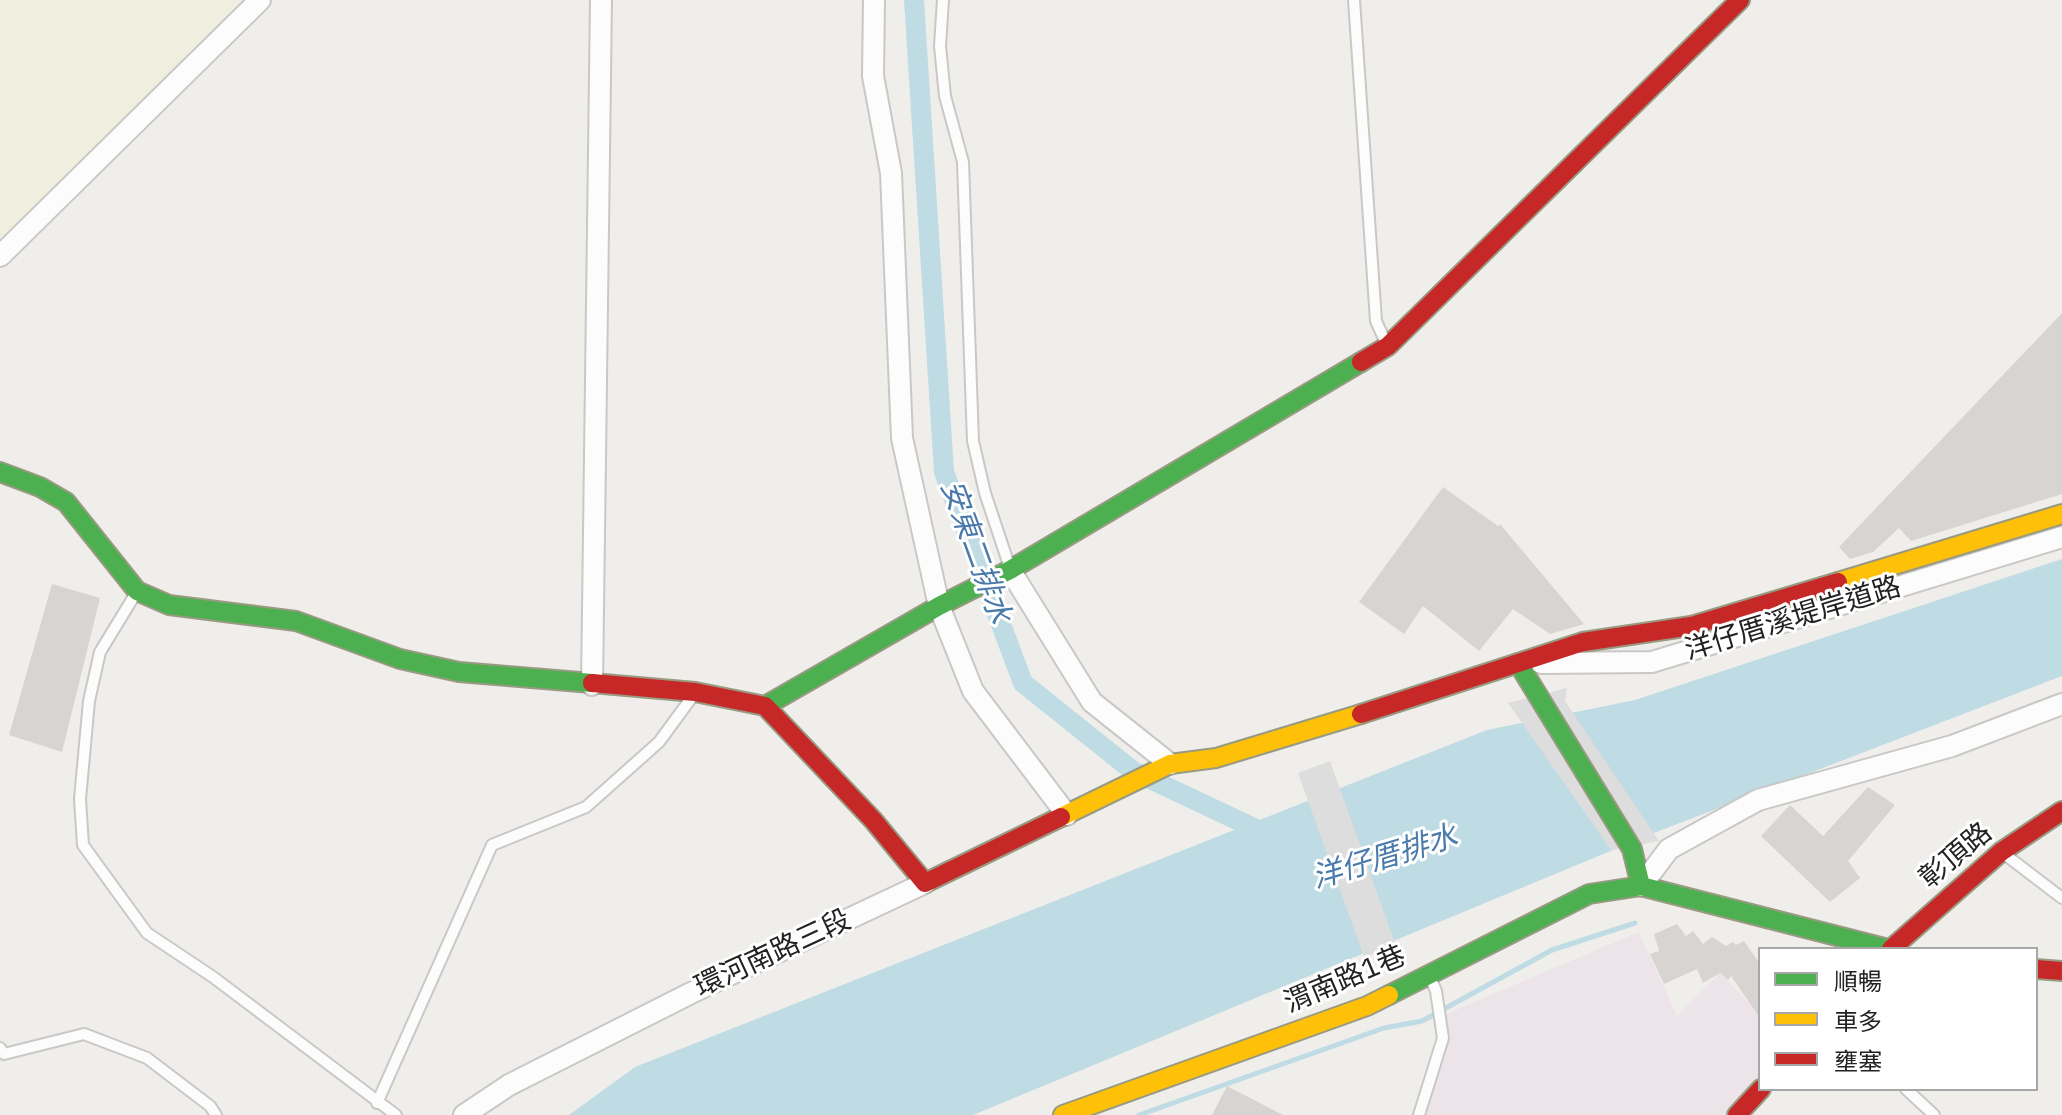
<!DOCTYPE html>
<html>
<head>
<meta charset="utf-8">
<style>
	body { margin:0 }
	#map { position:relative; width:2062px; height:1115px; overflow:hidden; background:#f0eeeb; font-family:"IBM Plex Sans","Noto Sans TC",sans-serif }
	canvas { display:block }
	.legend { position:absolute; left:1758px; top:947px; width:280px; height:144px; box-sizing:border-box; background:#fff; border:2px solid #a7a7a7; margin:0; padding:10px 14px; list-style:none; font-size:24px; color:#222 }
	.legend li { display:flex; align-items:center; gap:16px; height:40px }
	.legend b { width:40px; border:2px solid #a7a7a7 }
</style>
</head>
<body>
<div id="map">
<canvas width="2062" height="1115"></canvas>
<ul class="legend">
<li><b style="height:10px;background:#4caf50"></b>順暢</li>
<li><b style="height:10px;background:#ffc107"></b>車多</li>
<li><b style="height:10px;background:#c62828"></b>壅塞</li>
</ul>
</div>
<script>
const ctx = document.querySelector('canvas').getContext('2d');
ctx.lineJoin = 'round';
function fillPath(path, color) { ctx.fillStyle = color; ctx.fill(path, 'evenodd'); }
const toPath = rows => new Path2D(rows.map(r => 'M' + r).join(''));
function stroke(path, color, width, dash) { ctx.strokeStyle = color; ctx.lineWidth = width; ctx.lineCap = dash ? 'butt' : 'round'; ctx.setLineDash(dash || []); ctx.stroke(path); }
function label(font, color, halo, rows, align = 'center') {
  ctx.font = font + ' "IBM Plex Sans","Noto Sans TC",sans-serif'; ctx.lineWidth = 6; ctx.setLineDash([]); ctx.textBaseline = 'middle'; ctx.strokeStyle = halo; ctx.fillStyle = color; for (const [text, x, y, turn = 0] of rows) {
    ctx.save(); ctx.translate(x, y); ctx.rotate((+turn || 0) * Math.PI / 180); ctx.textAlign = isNaN(turn) ? turn : align; if (halo) ctx.strokeText(text, 0, 0); ctx.fillText(text, 0, 0); ctx.restore();
  }
}
const industrial = toPath([
	[1639,932,1677,1016,1720,973,1760,1015,1760,1080,1736,1115,1423,1115,1447,1041,1446,1014]
]);
const farmland = toPath([
	[0,0,257,0,0,253]
]);
const water = toPath([
	[2062,559,2062,676,1659,831,973,1115,569,1115,635,1067,1487,730,1635,700]
]);
const pier = toPath([
	[1567,688,1565,701,1659,841,1611,850,1508,703],
	[1330,761,1396,946,1364,957,1298,773]
]);
const stream = toPath([
	[1139,1115,1384,1028,1422,1021,1552,950,1635,923]
]);
const canal = toPath([
	[914,0,944,472,1023,683,1133,771,1271,836]
]);
const building = toPath([
	[2062,313,2062,494,1911,541,1899,528,1873,552,1850,559,1839,547],
	[1443,487,1498,526,1500,524,1584,624,1550,634,1513,609,1479,651,1423,606,1404,634,1359,602],
	[52,584,100,598,62,752,9,735],
	[1868,787,1895,805,1848,861,1860,878,1830,902,1761,836,1790,805,1823,836],
	[1677,924,1686,936,1693,931,1703,944,1712,937,1726,946,1733,942,1736,945,1744,941,1760,964,1760,1018,1731,976,1728,980,1720,973,1703,983,1697,969,1664,984,1650,954,1659,951,1654,934],
	[1227,1086,1283,1115,1212,1115]
]);
const lane = toPath([
	[943,0,940,46,945,96,963,162,973,441,985,493,1010,568],
	[1354,0,1376,321,1386,343],
	[136,593,100,652,89,701,80,799,83,845,147,933,213,977,396,1115],
	[2003,853,2062,898],
	[0,1048,4,1054,84,1034,147,1058,210,1106,216,1115],
	[1906,1089,1934,1115],
	[377,1103,492,845,586,807,659,742,692,697],
	[1419,1115,1443,1038,1436,991,1430,977]
]);
const street = toPath([
	[874,0,873,76,891,173,902,438,939,606,973,691,1067,815],
	[0,256,260,0],
	[1010,570,1092,702,1170,764],
	[1541,663,1652,662,2062,537],
	[592,685,601,0],
	[1641,886,1669,849,1758,800,1952,746,2062,704],
	[464,1115,509,1085,691,993,925,883]
]);
const fast = toPath([
	[0,472,40,487,66,502,137,591,169,605,296,621,400,659,459,672,592,683],
	[1518,663,1632,849,1641,886],
	[765,706,939,606,1010,570,1361,362],
	[1389,995,1589,894,1641,886,1888,949]
]);
const slow = toPath([
	[1838,582,2062,514],
	[1061,817,1170,764,1216,758,1361,714],
	[1063,1115,1367,1006,1389,995]
]);
const jam = toPath([
	[1361,362,1388,346,1740,0],
	[592,683,695,692,765,706,873,820,925,883,1061,817],
	[1361,714,1583,642,1691,626,1838,582],
	[1891,949,2001,852,2062,811],
	[2036,969,2062,971],
	[1737,1115,1761,1089]
]);
const streetNames = [
	["洋仔厝溪堤岸道路",1793,619,-17],
	["彰頂路",1956,856,-40],
	["環河南路三段",773,954,-25],
	["渭南路1巷",1345,980,-23]
];
const waterNames = [
	["安東二排水",975,552,70],
	["洋仔厝排水",1385,858,-17]
];
fillPath(industrial, '#ede4e9');
fillPath(farmland, '#efefdf');
fillPath(water, '#bfdbe3');
fillPath(pier, '#dedddd');
stroke(stream, '#bfdbe3', 5);
stroke(canal, '#bfdbe3', 20);
fillPath(building, '#d7d4d2');
stroke(lane, '#c9c8c7', 14);
stroke(street, '#c9c8c7', 24);
stroke(fast, '#999a82', 22);
stroke(slow, '#999a82', 22);
stroke(jam, '#999a82', 22);
stroke(lane, '#fdfcfc', 10);
stroke(street, '#fdfcfc', 20);
stroke(fast, '#4caf50', 18);
stroke(slow, '#ffc107', 18);
stroke(jam, '#c62828', 18);
label('28px', '#222', '#fff', streetNames);
label('italic 30px', '#4a7aab', '#fff', waterNames);
</script>
</body>
</html>
